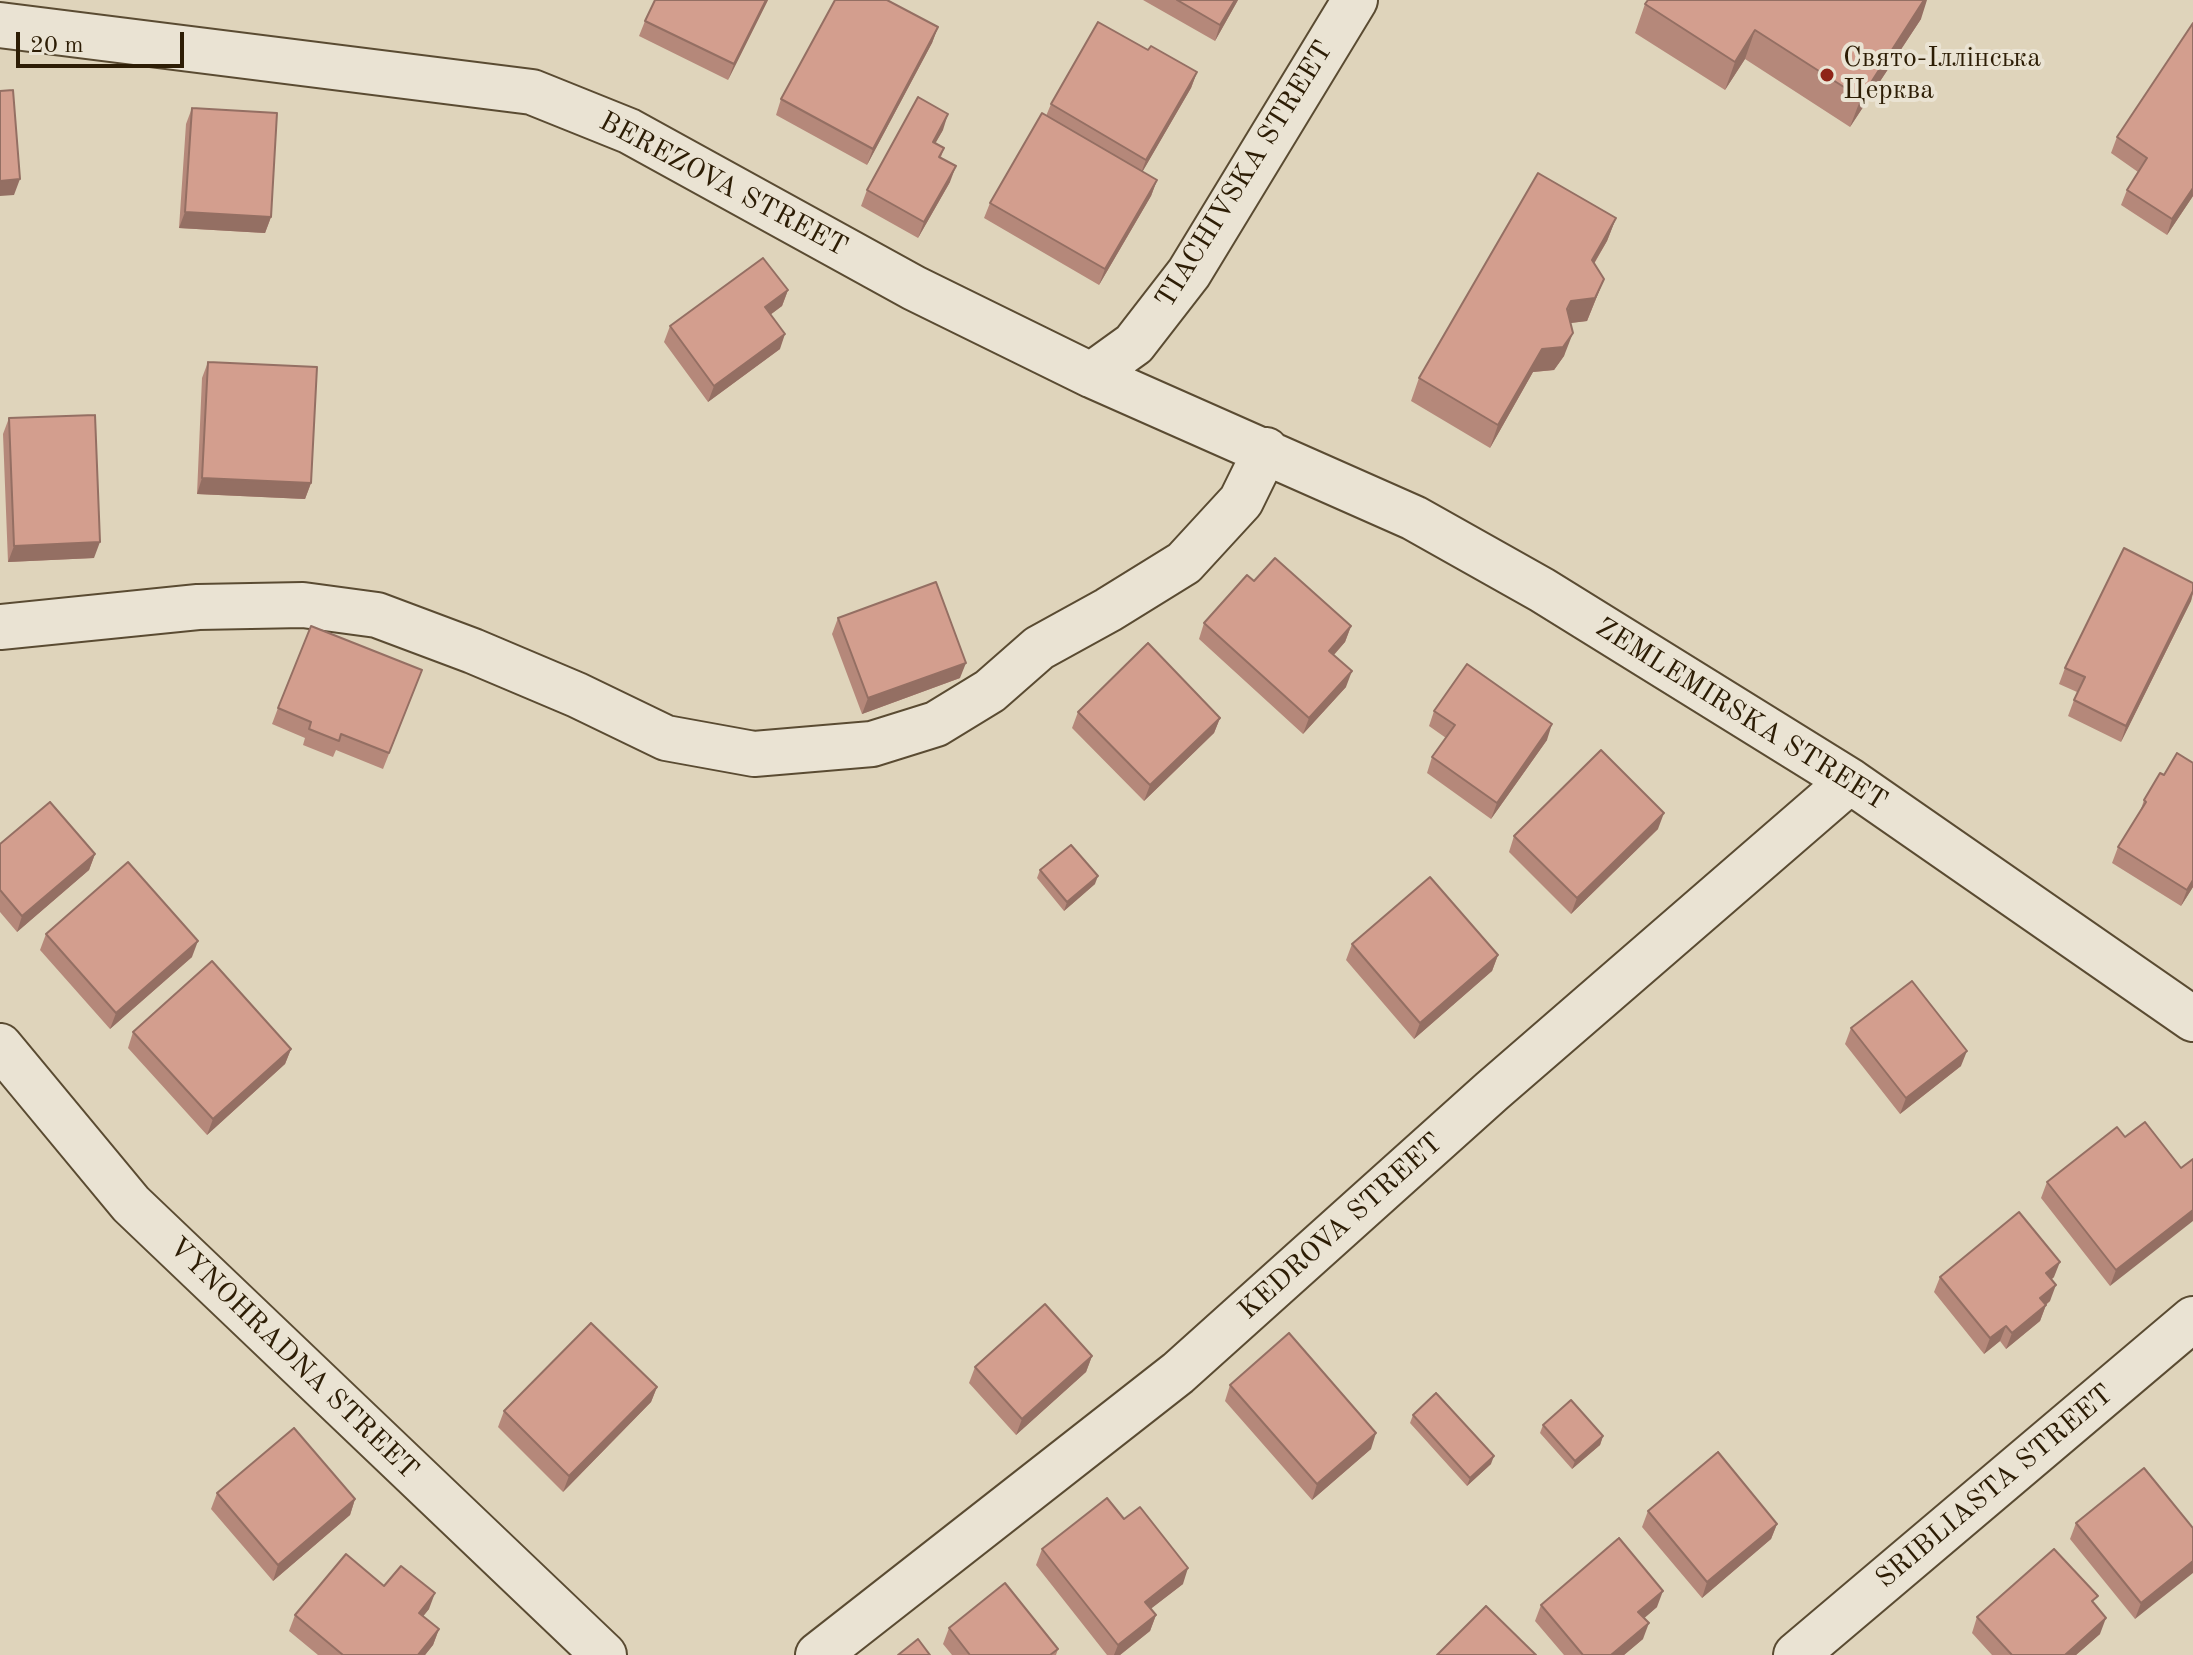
<!DOCTYPE html>
<html>
<head>
<meta charset="utf-8">
<style>
	body { margin:0 }
	#map { position:relative; width:2193px; height:1655px; overflow:hidden; background:#dfd4bb; font-family:"Old Standard TT",serif }
	canvas { display:block }
	.scale { position:absolute; left:16px; top:32px; width:168px; height:36px; box-sizing:border-box; border:4px solid #2d1d05; border-top:0; padding-left:10px; font-size:24px; line-height:28px; white-space:nowrap; color:#2d1d05; -webkit-text-stroke:6px #eae3d3; paint-order:stroke }
</style>
</head>
<body>
<div id="map">
<canvas width="2193" height="1655"></canvas>
<div class="scale">20 m</div>
</div>
<script>
const ctx = document.querySelector('canvas').getContext('2d');
ctx.lineJoin = 'round';
const toPath = rows => new Path2D(rows.map(r => 'M' + r).join(''));
function stroke(path, color, width, dash) { ctx.strokeStyle = color; ctx.lineWidth = width; ctx.lineCap = dash ? 'butt' : 'round'; ctx.setLineDash(dash || []); ctx.stroke(path); }
function fillPath(path, color) { ctx.fillStyle = color; ctx.fill(path, 'evenodd'); }
function label(font, color, halo, rows, align = 'center') {
  ctx.font = font + ' "Old Standard TT",serif'; ctx.lineWidth = 8; ctx.setLineDash([]); ctx.textBaseline = 'middle'; ctx.strokeStyle = halo; ctx.fillStyle = color; for (const [text, x, y, turn = 0] of rows) {
    ctx.save(); ctx.translate(x, y); ctx.rotate((+turn || 0) * Math.PI / 180); ctx.textAlign = isNaN(turn) ? turn : align; if (halo) ctx.strokeText(text, 0, 0); ctx.fillText(text, 0, 0); ctx.restore();
  }
}
const street = toPath([
	[0,25,532,92,629,131,914,288,1091,375,1414,518,1542,590,1850,781,2193,1019],
	[1091,375,1134,344,1189,273,1355,0],
	[0,627,198,607,303,605,377,615,473,651,577,695,666,738,754,754,872,744,936,724,990,691,1039,648,1108,610,1184,563,1241,501,1266,450],
	[0,1046,131,1204,604,1655],
	[818,1655,1178,1373,1492,1091,1850,781],
	[1796,1655,2193,1319]
]);
const wall = toPath([
	[655,0,768,0,728,80,639,36,645,21],
	[1143,0,1238,0,1215,41],
	[1645,4,1921,19,1850,127,1745,59,1725,90,1635,33],
	[2193,23,2193,196,2167,235,2121,205,2127,190,2138,172,2111,153,2117,137],
	[938,27,932,43,867,165,776,115,781,99],
	[1148,50,1197,72,1191,88,1142,172,1157,180,1151,196,1099,285,984,218,990,203,1046,116,1051,104],
	[192,108,271,217,265,233,179,228,186,124],
	[943,130,935,143,944,148,941,157,950,182,918,238,861,206,867,190],
	[1616,218,1607,241,1594,264,1604,279,1587,321,1570,323,1564,356,1554,370,1533,372,1490,448,1411,401,1419,378],
	[788,290,782,306,770,315,780,349,708,402,664,342,670,326],
	[208,362,311,483,305,499,197,494,202,378],
	[9,418,94,558,8,562,3,434],
	[1254,581,1351,626,1345,642,1334,655,1346,687,1303,734,1199,639,1204,623],
	[2193,583,2193,594,2191,601,2121,742,2068,716,2077,692,2059,684,2065,668],
	[838,618,960,678,862,714,832,634],
	[416,686,383,769,336,750,333,757,303,745,305,738,272,724,278,708],
	[1434,711,1547,740,1491,819,1427,773,1432,757,1446,738,1429,726],
	[1078,712,1220,718,1214,733,1144,801,1072,728],
	[2193,763,2193,887,2181,906,2112,863,2118,847,2139,815,2144,800,2164,775],
	[1658,829,1571,914,1509,852,1514,836],
	[0,844,95,854,89,870,17,932,0,912],
	[1040,870,1095,884,1064,911,1037,878],
	[46,934,192,957,110,1029,40,950],
	[1352,944,1498,955,1492,971,1414,1039,1346,960],
	[1851,1028,1961,1066,1900,1114,1845,1044],
	[133,1032,291,1049,285,1064,207,1135,128,1048],
	[2181,1168,2110,1286,2041,1198,2047,1182],
	[1940,1277,2054,1277,2052,1279,2050,1301,2046,1305,2040,1321,2006,1349,2000,1341,1984,1354,1934,1292],
	[1092,1356,1086,1372,1016,1435,969,1383,975,1367],
	[1230,1385,1371,1449,1312,1500,1225,1401],
	[657,1387,651,1402,563,1492,498,1427,504,1411],
	[1413,1415,1491,1464,1467,1486,1410,1423],
	[1543,1425,1603,1436,1600,1445,1572,1469,1540,1433],
	[217,1493,355,1499,350,1515,273,1581,211,1509],
	[1648,1511,1777,1524,1771,1539,1702,1598,1642,1527],
	[1124,1519,1183,1584,1150,1609,1156,1615,1150,1631,1120,1655,1107,1655,1036,1565,1042,1549],
	[2076,1523,2193,1528,2135,1619,2070,1539],
	[384,1586,429,1609,423,1616,439,1629,433,1645,425,1655,318,1655,289,1631,295,1615],
	[2095,1604,2100,1634,2076,1655,1992,1655,1972,1633,1977,1617],
	[1541,1605,1657,1607,1644,1618,1643,1639,1624,1655,1564,1655,1535,1621],
	[949,1628,1058,1649,1056,1655,952,1655,943,1644]
]);
const shadedWall = toPath([
	[766,0,768,0,728,80,734,64],
	[1235,0,1238,0,1215,41,1220,25],
	[1924,0,1927,0,1921,19,1850,127,1861,98],
	[938,27,932,43,867,165,873,149],
	[1755,30,1745,59,1725,90,1735,62],
	[1197,72,1191,88,1140,176,1146,160],
	[948,114,943,130,927,158,933,142],
	[956,166,950,182,918,238,924,222],
	[20,179,14,195,0,196,0,181],
	[1157,180,1151,196,1099,285,1105,269],
	[2193,188,2193,196,2167,235,2172,219],
	[185,212,271,217,265,233,179,228],
	[1616,218,1607,241,1583,282,1592,260],
	[1604,279,1587,321,1563,324,1571,301],
	[788,290,782,306,759,323,765,307],
	[1573,333,1564,356,1554,370,1533,372,1490,448,1498,425,1542,349],
	[785,334,780,349,708,402,714,386],
	[202,478,311,483,305,499,197,494],
	[100,542,94,558,8,562,14,546],
	[2193,591,2191,601,2121,742,2126,726],
	[1351,626,1345,642,1323,667,1329,651],
	[966,663,960,678,862,714,868,698],
	[1352,671,1346,687,1303,734,1309,718],
	[1220,718,1214,733,1144,801,1150,785],
	[1552,724,1547,740,1491,819,1497,803],
	[1664,813,1658,829,1571,914,1577,898],
	[95,854,89,870,17,932,22,916],
	[1098,876,1095,884,1064,911,1067,902],
	[2193,880,2193,887,2181,906,2187,890],
	[198,941,192,957,110,1029,116,1013],
	[1498,955,1492,971,1414,1039,1420,1023],
	[291,1049,285,1064,207,1135,213,1119],
	[1967,1051,1961,1066,1900,1114,1906,1098],
	[2193,1210,2193,1221,2110,1286,2116,1270],
	[2060,1262,2054,1277,2040,1289,2046,1273],
	[2056,1285,2050,1301,2034,1314,2040,1298],
	[2046,1305,2040,1321,2006,1349,2012,1333],
	[2006,1326,2000,1341,1984,1354,1990,1338],
	[1092,1356,1086,1372,1016,1435,1022,1419],
	[657,1387,651,1402,563,1492,569,1476],
	[1376,1433,1371,1449,1312,1500,1317,1484],
	[1603,1436,1600,1445,1572,1469,1575,1461],
	[1494,1456,1491,1464,1467,1486,1470,1478],
	[355,1499,350,1515,273,1581,278,1565],
	[1777,1524,1771,1539,1702,1598,1707,1582],
	[2193,1561,2193,1573,2135,1619,2141,1603],
	[1188,1568,1183,1584,1139,1618,1145,1602],
	[1663,1591,1657,1607,1633,1628,1638,1612],
	[435,1593,429,1609,413,1629,419,1613],
	[1156,1615,1150,1631,1120,1655,1114,1655,1118,1645],
	[2106,1618,2100,1634,2076,1655,2065,1655],
	[1649,1623,1643,1639,1624,1655,1611,1655],
	[439,1629,433,1645,425,1655,418,1655]
]);
const building = toPath([
	[655,0,766,0,734,64,645,21,655,0],
	[835,0,887,0,938,27,873,149,781,99,835,0],
	[1177,0,1235,0,1220,25,1177,0],
	[1648,0,1924,0,1861,98,1755,30,1735,62,1645,4,1648,0],
	[1098,22,1148,50,1151,46,1197,72,1146,160,1051,104,1098,22],
	[2193,23,2193,188,2172,219,2127,190,2147,158,2117,137,2193,23],
	[13,90,20,179,0,181,0,91,13,90],
	[918,97,948,114,933,142,944,148,939,157,956,166,924,222,867,190,918,97],
	[192,108,277,113,271,217,185,212,192,108],
	[1042,113,1157,180,1105,269,990,203,1042,113],
	[1538,173,1616,218,1592,260,1604,279,1595,298,1571,301,1567,309,1573,333,1563,347,1542,349,1498,425,1419,378,1538,173],
	[763,258,788,290,765,307,785,334,714,386,670,326,763,258],
	[208,362,317,367,311,483,202,478,208,362],
	[95,415,100,542,14,546,9,418,95,415],
	[2124,548,2193,583,2193,591,2126,726,2074,700,2085,677,2065,668,2124,548],
	[1275,558,1351,626,1329,651,1352,671,1309,718,1204,623,1247,575,1254,581,1275,558],
	[936,582,966,663,868,698,838,618,936,582],
	[311,626,422,670,389,753,341,734,339,741,309,729,311,722,278,708,311,626],
	[1148,643,1220,718,1150,785,1078,712,1148,643],
	[1467,664,1552,724,1497,803,1432,757,1455,725,1434,711,1467,664],
	[1601,750,1664,813,1577,898,1514,836,1601,750],
	[2177,753,2193,763,2193,880,2187,890,2118,847,2146,802,2144,800,2160,773,2164,775,2177,753],
	[50,802,95,854,22,916,0,890,0,844,50,802],
	[1071,845,1098,876,1067,902,1040,870,1071,845],
	[128,862,198,941,116,1013,46,934,128,862],
	[1430,877,1498,955,1420,1023,1352,944,1430,877],
	[212,961,291,1049,213,1119,133,1032,212,961],
	[1912,981,1967,1051,1906,1098,1851,1028,1912,981],
	[2145,1122,2181,1168,2193,1159,2193,1210,2116,1270,2047,1182,2117,1127,2125,1137,2145,1122],
	[2019,1212,2060,1262,2046,1273,2056,1285,2040,1298,2046,1305,2012,1333,2006,1326,1990,1338,1940,1277,2019,1212],
	[1045,1304,1092,1356,1022,1419,975,1367,1045,1304],
	[591,1323,657,1387,569,1476,504,1411,591,1323],
	[1289,1333,1376,1433,1317,1484,1230,1385,1289,1333],
	[1436,1393,1494,1456,1470,1478,1413,1415,1436,1393],
	[1571,1400,1603,1436,1575,1461,1543,1425,1571,1400],
	[294,1428,355,1499,278,1565,217,1493,294,1428],
	[1718,1452,1777,1524,1707,1582,1648,1511,1718,1452],
	[2144,1468,2193,1528,2193,1561,2141,1603,2076,1523,2144,1468],
	[1107,1498,1124,1519,1140,1507,1188,1568,1145,1602,1156,1615,1118,1645,1042,1549,1107,1498],
	[1619,1538,1663,1591,1638,1612,1649,1623,1611,1655,1583,1655,1541,1605,1619,1538],
	[2054,1549,2098,1596,2092,1601,2106,1618,2065,1655,2012,1655,1977,1617,2054,1549],
	[346,1554,384,1586,401,1566,435,1593,419,1613,439,1629,418,1655,343,1655,295,1615,346,1554],
	[1005,1583,1058,1649,1050,1655,970,1655,949,1628,1005,1583],
	[1486,1606,1536,1655,1437,1655,1486,1606],
	[918,1639,930,1655,898,1655,918,1639]
]);
const markers = [
	[1827,75,8,"#8f2418"]
];
const poiNames = [
	["Свято-Іллінська",1843,59],
	["Церква",1843,91]
];
const streetNames = [
	["TIACHIVSKA STREET",1245,175,-58],
	["BEREZOVA STREET",723,185,28],
	["ZEMLEMIRSKA STREET",1741,715,32],
	["KEDROVA STREET",1341,1227,-42],
	["VYNOHRADNA STREET",293,1359,44],
	["SRIBLIASTA STREET",1995,1487,-40]
];
stroke(street, '#5a4b32', 48);
stroke(street, '#eae3d3', 44);
fillPath(wall, '#b5887a');
fillPath(shadedWall, '#946f63');
fillPath(building, '#d39e8e');
stroke(building, '#946f63', 2);
for (const [x, y, r, color] of markers) { const dot = new Path2D(); dot.arc(x, y, r, 0, 2 * Math.PI); ctx.fillStyle = color; ctx.fill(dot); stroke(dot, '#eae3d3', 3); }
label('28px', '#2d1d05', '#eae3d3', poiNames, 'left');
label('28px', '#2d1d05', '#eae3d3', streetNames);
</script>
</body>
</html>
